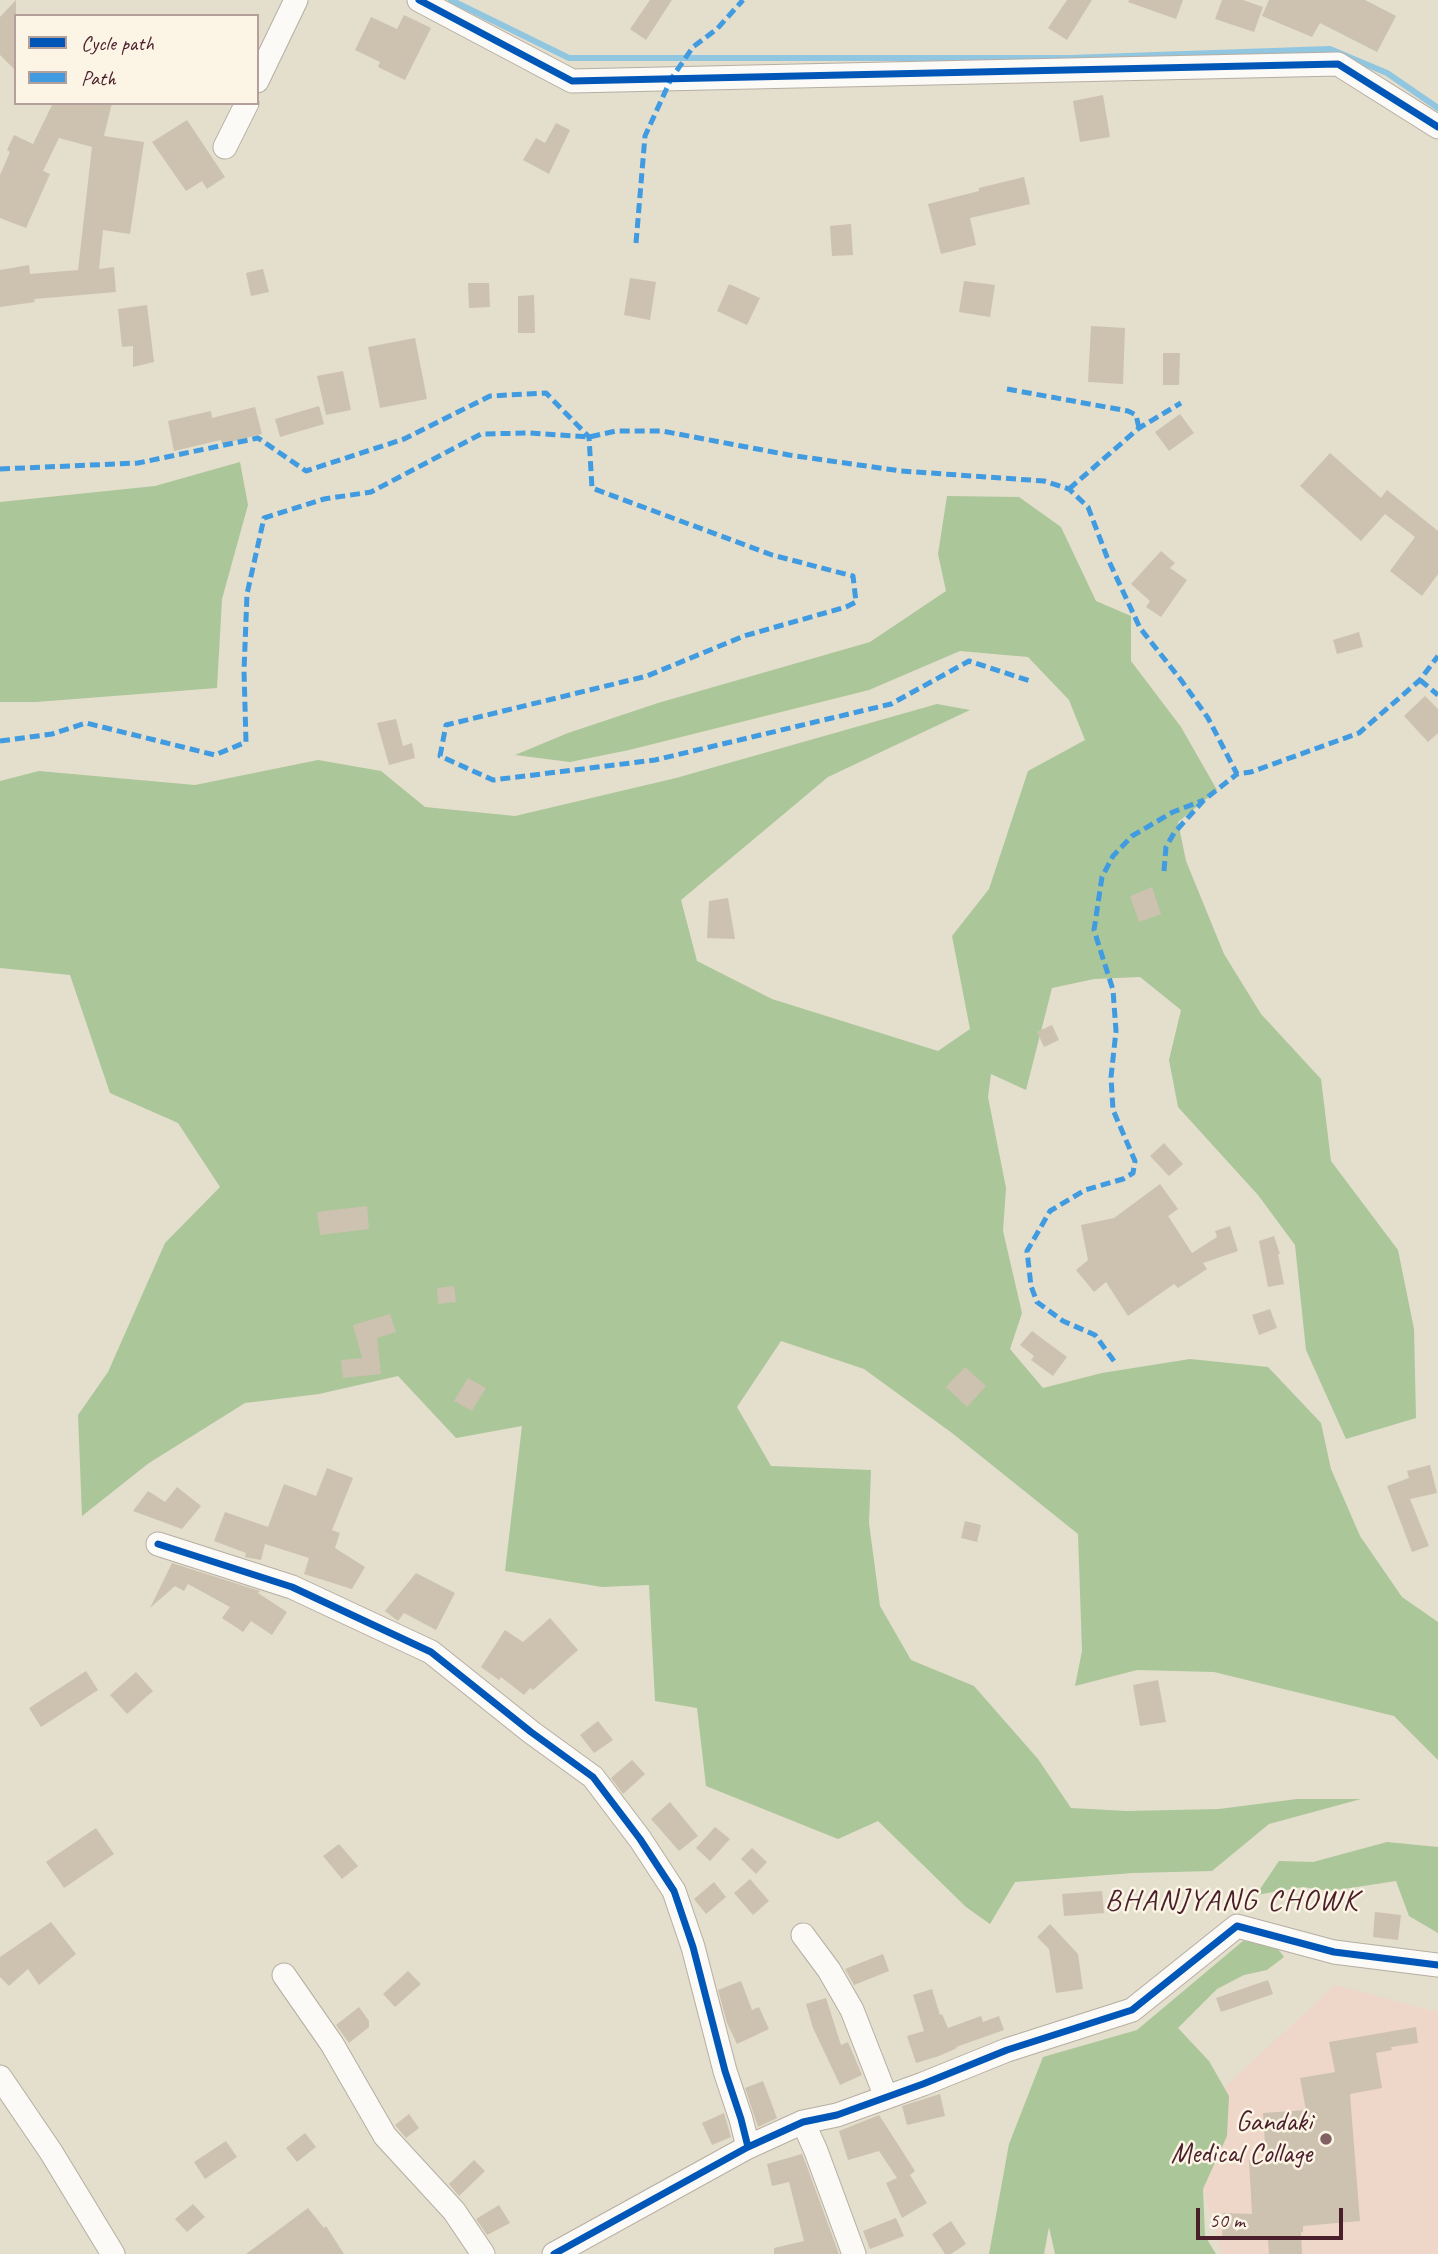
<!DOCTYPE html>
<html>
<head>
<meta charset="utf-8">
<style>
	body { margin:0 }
	#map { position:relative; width:1438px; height:2254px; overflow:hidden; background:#e4decc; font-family:Caveat,sans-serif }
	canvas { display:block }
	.legend { position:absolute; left:14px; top:14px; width:245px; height:91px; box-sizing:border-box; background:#fcf5e5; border:2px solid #b59f9b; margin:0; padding:9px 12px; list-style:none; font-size:21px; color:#4a1f2b }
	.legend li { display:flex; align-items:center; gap:14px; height:35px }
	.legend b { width:35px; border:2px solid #b59f9b }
	.scale { position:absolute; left:1196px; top:2208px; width:147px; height:32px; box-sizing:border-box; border:4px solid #4a1f2b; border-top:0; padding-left:9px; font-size:21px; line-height:24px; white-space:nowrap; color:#4a1f2b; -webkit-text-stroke:5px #fcf5e5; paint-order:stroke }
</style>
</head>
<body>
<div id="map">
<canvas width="1438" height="2254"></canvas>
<ul class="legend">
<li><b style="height:9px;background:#0057b8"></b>Cycle path</li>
<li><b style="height:9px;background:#409be1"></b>Path</li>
</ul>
<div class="scale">50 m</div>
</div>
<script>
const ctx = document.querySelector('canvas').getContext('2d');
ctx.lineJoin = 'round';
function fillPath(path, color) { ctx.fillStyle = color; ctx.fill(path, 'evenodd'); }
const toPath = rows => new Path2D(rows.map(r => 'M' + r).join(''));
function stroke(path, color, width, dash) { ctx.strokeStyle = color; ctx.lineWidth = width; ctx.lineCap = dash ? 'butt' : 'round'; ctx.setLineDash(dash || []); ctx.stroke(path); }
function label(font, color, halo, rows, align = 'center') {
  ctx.font = font + ' Caveat,sans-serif'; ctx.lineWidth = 5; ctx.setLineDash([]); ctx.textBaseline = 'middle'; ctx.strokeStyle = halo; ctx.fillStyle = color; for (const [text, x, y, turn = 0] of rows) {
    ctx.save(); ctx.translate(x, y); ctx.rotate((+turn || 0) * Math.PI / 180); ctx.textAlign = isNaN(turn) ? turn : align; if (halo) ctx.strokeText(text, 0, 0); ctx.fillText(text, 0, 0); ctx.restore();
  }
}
const built = toPath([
	[1335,1985,1438,2012,1438,2254,1222,2254,1203,2189,1224,2088]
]);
const forest = toPath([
	[240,462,248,505,222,599,217,688,36,702,0,702,0,502,155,486],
	[947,496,1019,497,1061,527,1096,601,1131,616,1131,661,1181,727,1217,790,1178,822,1186,861,1224,954,1261,1014,1321,1079,1331,1161,1398,1250,1414,1329,1416,1418,1346,1439,1306,1350,1295,1245,1258,1195,1178,1107,1169,1060,1181,1010,1140,977,1094,979,1052,988,1026,1090,991,1074,988,1097,1006,1188,1003,1231,1022,1313,1010,1349,1043,1388,1102,1373,1190,1359,1268,1367,1321,1423,1331,1469,1360,1536,1402,1597,1438,1622,1438,1760,1394,1716,1214,1672,1137,1670,1075,1686,1082,1651,1078,1534,952,1433,864,1369,781,1341,737,1407,771,1466,871,1470,869,1523,880,1606,911,1660,974,1686,1038,1759,1071,1808,1127,1811,1219,1809,1297,1799,1361,1799,1269,1824,1212,1871,1133,1873,1015,1882,990,1924,966,1907,878,1821,838,1839,706,1786,697,1708,655,1701,649,1585,602,1587,505,1571,522,1426,456,1438,398,1376,319,1394,245,1403,149,1463,82,1516,78,1415,108,1372,165,1243,220,1187,178,1123,110,1093,70,975,0,968,0,781,39,771,195,785,318,760,381,771,425,807,515,816,676,778,937,704,970,710,828,777,681,900,697,961,772,999,938,1051,970,1029,952,936,989,889,1028,771,1085,740,1069,700,1028,657,960,651,869,690,629,750,570,762,515,755,568,733,658,703,870,642,946,591,938,554],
	[1387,1842,1438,1847,1438,1933,1409,1916,1396,1881,1330,1891,1303,1887,1256,1895,1279,1861,1313,1862],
	[1243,1941,1274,1944,1284,1957,1267,1970,1244,1975,1217,1989,1178,2028,1209,2061,1229,2096,1227,2136,1203,2189,1205,2236,1216,2254,1055,2254,1049,2227,1044,2254,989,2254,1009,2144,1043,2057,1137,2030]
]);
const stream = toPath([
	[451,0,569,58,1070,58,1330,49,1387,73,1438,108]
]);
const building = toPath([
	[16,0,16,71,0,55,0,17],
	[650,0,672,0,646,40,630,29],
	[1067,0,1092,0,1067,40,1048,28],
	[1129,0,1183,0,1176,19,1128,2],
	[1222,0,1243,0,1263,7,1254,32,1215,19],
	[1269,0,1365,0,1396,16,1377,52,1320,23,1312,37,1262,16],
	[404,15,431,28,405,80,378,67,380,62,355,50,371,17,397,29],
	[1103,95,1110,137,1080,142,1073,101],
	[53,103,112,103,104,136,144,142,130,234,103,230,99,269,114,267,116,292,34,299,35,302,0,307,0,270,29,265,30,274,78,270,92,147,59,138,43,171,50,174,26,228,0,218,0,175,10,152,7,150,14,135,33,144],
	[187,120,225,177,207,189,202,181,186,191,152,142],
	[556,123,570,130,549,174,523,160,536,138,545,143],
	[1024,177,1030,204,970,218,976,245,941,254,928,204,979,191,979,188],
	[851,224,853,255,832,256,830,226],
	[263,269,269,292,251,296,246,273],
	[630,278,656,282,650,320,624,315],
	[964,281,995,285,990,317,959,312],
	[468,283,489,283,490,307,469,308],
	[729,284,760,298,747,325,717,311],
	[534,295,535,333,518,333,518,296],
	[147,305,154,362,133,367,133,346,122,347,118,309],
	[1091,326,1125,328,1123,384,1088,382],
	[415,338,427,399,380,408,368,347],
	[1163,353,1180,353,1179,385,1163,385],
	[343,371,351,410,326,415,317,376],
	[319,406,324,424,280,437,275,419],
	[255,407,262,434,222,444,221,440,174,451,168,421,211,411,212,418],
	[1180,414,1194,433,1169,451,1155,432],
	[1330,453,1381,498,1387,490,1438,531,1438,574,1422,596,1390,571,1415,537,1385,514,1361,541,1300,486],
	[1161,551,1175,563,1170,568,1187,580,1161,617,1146,607,1150,601,1131,584],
	[1359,632,1363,647,1337,654,1333,640],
	[1425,696,1438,709,1438,733,1428,742,1404,716],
	[396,719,403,746,412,743,415,758,389,765,377,723],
	[1152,887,1161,914,1139,922,1130,896],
	[728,898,735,939,707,938,709,901],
	[1052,1025,1059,1040,1044,1047,1037,1032],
	[1164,1143,1183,1164,1169,1176,1150,1156],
	[1160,1184,1178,1209,1168,1216,1192,1253,1217,1237,1215,1231,1230,1226,1238,1251,1203,1263,1207,1269,1178,1288,1174,1284,1128,1316,1106,1282,1094,1292,1076,1270,1088,1260,1081,1225,1114,1218],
	[367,1206,369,1229,320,1235,317,1212],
	[1274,1236,1280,1254,1278,1254,1284,1284,1268,1287,1259,1241],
	[454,1286,456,1302,438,1304,437,1288],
	[1270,1309,1277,1328,1259,1335,1252,1315],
	[390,1314,396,1332,377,1338,381,1374,343,1378,341,1360,362,1358,353,1325],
	[1032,1331,1067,1357,1053,1376,1031,1360,1034,1356,1020,1345],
	[965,1367,986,1386,967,1407,946,1387],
	[468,1378,486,1388,472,1411,454,1401],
	[1430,1465,1437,1493,1410,1499,1429,1546,1412,1552,1387,1486,1409,1478,1407,1471],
	[327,1468,353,1478,332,1530,340,1533,335,1548,365,1567,352,1589,304,1574,309,1558,265,1544,261,1560,245,1557,246,1553,214,1541,225,1512,268,1527,284,1484,316,1496],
	[177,1487,201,1506,182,1529,133,1511,148,1491,165,1502],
	[965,1521,981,1525,977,1542,961,1538],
	[172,1563,260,1591,258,1593,287,1612,272,1635,251,1621,243,1632,222,1618,230,1607,188,1584,184,1591,175,1586,150,1608],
	[416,1573,455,1593,436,1630,404,1613,398,1621,385,1611],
	[550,1618,578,1650,533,1690,530,1688,524,1695,501,1677,499,1680,481,1667,505,1630,523,1642],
	[86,1671,98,1690,41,1727,29,1708],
	[136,1672,153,1691,127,1714,110,1695],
	[1158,1680,1166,1722,1140,1726,1133,1685],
	[598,1721,613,1740,594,1753,580,1735],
	[632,1760,645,1774,623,1794,611,1778],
	[670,1802,698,1836,679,1851,651,1819],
	[715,1827,730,1839,710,1861,696,1848],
	[96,1828,114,1854,64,1888,46,1862],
	[339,1844,358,1866,342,1879,323,1856],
	[752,1848,767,1862,756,1874,741,1859],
	[750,1879,769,1901,753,1915,734,1893],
	[714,1882,726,1897,706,1914,694,1899],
	[1102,1891,1104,1913,1064,1916,1062,1894],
	[1375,1912,1401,1915,1398,1940,1373,1937],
	[51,1922,76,1954,39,1985,28,1969,9,1986,0,1977,0,1957],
	[1050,1924,1078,1954,1083,1989,1056,1993,1049,1949,1037,1937],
	[883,1954,889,1971,854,1985,845,1969],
	[408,1971,421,1984,395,2007,383,1994],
	[1268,1980,1273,1994,1221,2012,1216,1998],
	[741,1981,752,2010,759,2007,769,2029,737,2044,727,2023,718,1990],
	[932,1989,940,2015,942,2014,948,2028,981,2016,983,2022,999,2016,1004,2030,956,2047,957,2048,939,2056,916,2063,907,2036,924,2031,913,1995],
	[826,1998,841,2045,848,2042,862,2075,840,2085,813,2028,806,2004],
	[359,2007,369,2021,369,2027,349,2043,336,2025],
	[1416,2027,1418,2043,1391,2047,1392,2050,1376,2053,1382,2088,1350,2094,1360,2221,1303,2226,1303,2232,1301,2232,1302,2254,1269,2254,1268,2240,1222,2239,1223,2213,1252,2214,1249,2160,1266,2159,1263,2113,1306,2110,1300,2078,1335,2072,1329,2042],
	[763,2081,777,2118,758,2127,745,2088],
	[940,2094,945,2116,907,2125,902,2106],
	[724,2113,731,2137,712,2145,702,2123],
	[409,2114,419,2128,406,2138,395,2125],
	[879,2115,915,2171,910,2175,927,2203,902,2218,886,2183,897,2178,879,2151,848,2160,839,2131],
	[305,2133,316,2147,297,2162,286,2148],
	[226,2141,237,2157,205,2179,194,2162],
	[802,2154,803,2156,839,2254,774,2254,774,2248,804,2241,789,2182,772,2186,767,2164],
	[474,2160,485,2171,459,2196,449,2184],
	[193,2204,205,2217,187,2232,175,2219],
	[499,2205,510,2223,487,2235,476,2219],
	[308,2208,324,2228,326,2226,344,2254,246,2254],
	[896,2218,904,2236,870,2249,863,2231],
	[951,2221,966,2244,951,2254,945,2254,932,2234]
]);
const minor = toPath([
	[419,0,572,81,1338,64,1438,127],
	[257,81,296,0],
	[225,147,247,103],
	[158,1544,292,1587,431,1652,531,1732,593,1777,640,1839,674,1891,693,1947,725,2071,741,2119,748,2147],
	[803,1935,829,1970,852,2010,886,2097],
	[284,1975,332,2044,385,2136,454,2211,483,2254],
	[0,2077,51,2152,113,2254],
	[803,2122,816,2151,854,2254],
	[554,2254,748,2147,803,2122,837,2115,923,2084,1007,2050,1132,2010,1237,1926,1334,1952,1438,1965]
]);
const quiet = toPath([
	[636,243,645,136,671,79,693,47,717,29,743,0],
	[1007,389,1128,411,1136,415,1139,428],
	[0,469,138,463,258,438,306,471,404,439,490,396,546,393,589,437,592,488,772,555,853,576,856,602,846,607,744,636,647,676,446,725,440,756,493,780,655,760,891,704,969,661,1030,681],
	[1069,489,1139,428,1181,403],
	[1420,680,1438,695],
	[0,741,52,734,86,723,215,755,246,742,244,671,247,594,264,518,324,499,371,492,481,434,530,433,589,437,616,431,662,431,789,455,901,471,1044,481,1069,489,1088,507,1107,557,1140,628,1181,680,1208,718,1237,774,1251,772,1359,733,1420,680,1438,656],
	[1164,871,1166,847,1174,833,1204,800,1237,774],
	[1114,1361,1095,1335,1063,1321,1037,1302,1031,1286,1027,1251,1050,1211,1085,1190,1123,1179,1133,1173,1135,1161,1113,1110,1111,1077,1116,1031,1113,990,1094,930,1102,877,1113,856,1132,836,1173,812,1204,800]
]);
const cycleway = toPath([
	[419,0,572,81,1338,64,1438,127],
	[158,1544,292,1587,431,1652,531,1732,593,1777,640,1839,674,1891,693,1947,725,2071,741,2119,748,2147],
	[554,2254,748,2147,803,2122,837,2115,923,2084,1007,2050,1132,2010,1237,1926,1334,1952,1438,1965]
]);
const markers = [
	[1326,2139,7,"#806263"]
];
const poiNames = [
	["Gandaki",1312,2123],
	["Medical Collage",1312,2155]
];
const neighbourhoodNames = [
	["BHANJYANG CHOWK",1232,1901]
];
fillPath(built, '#eed7c9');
fillPath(forest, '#abc699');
stroke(stream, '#91c6e0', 6);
fillPath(building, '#cdc2b0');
stroke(minor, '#b6aea3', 25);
stroke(minor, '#fbfaf7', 23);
stroke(quiet, '#409be1', 5, [10, 5]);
stroke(cycleway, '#0057b8', 7);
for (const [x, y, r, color] of markers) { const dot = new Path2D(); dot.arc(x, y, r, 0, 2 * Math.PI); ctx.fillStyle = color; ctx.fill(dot); stroke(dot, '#fcf5e5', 2.5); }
label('28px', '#4a1f2b', '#fcf5e5', poiNames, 'right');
ctx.letterSpacing = '2px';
label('30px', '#4a1f2b', '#fcf5e5', neighbourhoodNames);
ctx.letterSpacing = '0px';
</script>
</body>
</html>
